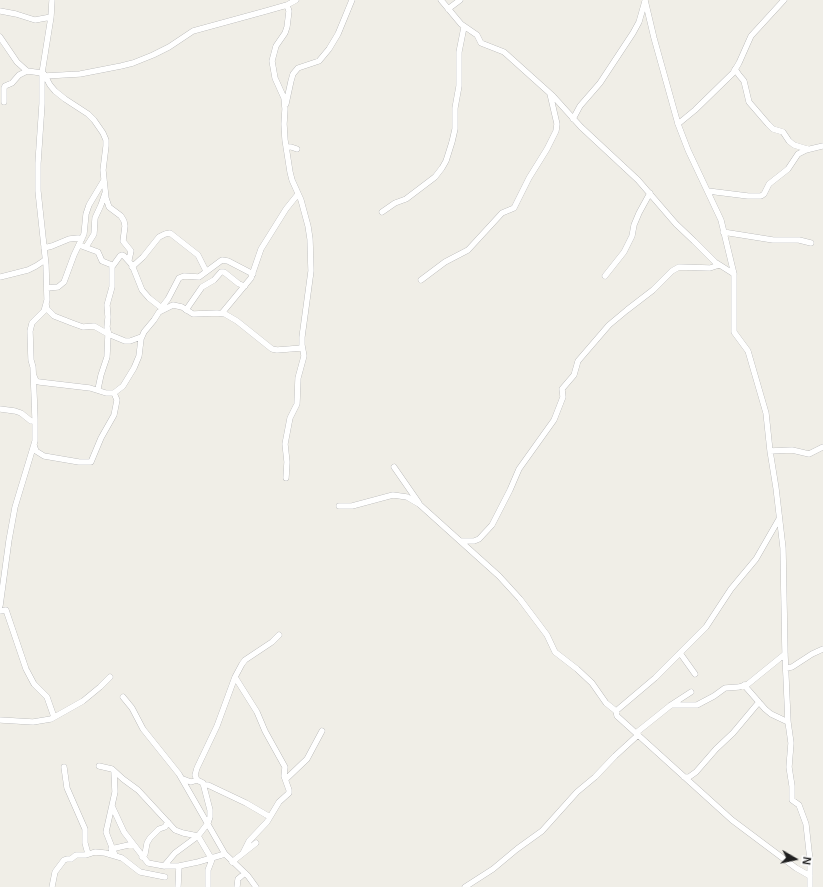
<!DOCTYPE html>
<html>
<head>
<meta charset="utf-8">
<style>
	body { margin:0 }
	#map { position:relative; width:823px; height:887px; overflow:hidden; background:#f0eee7; font-family:Helvetica,sans-serif }
	canvas { display:block }
	.north { position:absolute; left:775px; top:839px; width:40px; height:40px; -webkit-text-stroke:3px #fff; paint-order:stroke; rotate:99deg; font-size:11px; font-weight:700; line-height:16px; text-align:center; color:#202020 }
	.north::after { content:''; display:block; margin:auto; width:14px; height:18px; background:#202020; clip-path:polygon(50% 0,100% 100%,50% 72%,0 100%) }
</style>
</head>
<body>
<div id="map">
<canvas width="823" height="887"></canvas>
<div class="north">N</div>
</div>
<script>
const ctx = document.querySelector('canvas').getContext('2d');
ctx.lineJoin = 'round';
const toPath = rows => new Path2D(rows.map(r => 'M' + r).join(''));
function stroke(path, color, width, dash) { ctx.strokeStyle = color; ctx.lineWidth = width; ctx.lineCap = dash ? 'butt' : 'round'; ctx.setLineDash(dash || []); ctx.stroke(path); }
const minor = toPath([
	[441,0,461,24,477,35,481,43,504,52,553,96,581,127,638,180,676,224,694,241,715,262,734,274],
	[645,0,654,38,678,124,688,150,721,220,734,274,734,332,748,351,766,413,770,451,776,488,783,548,785,654,788,722,791,743,789,767,792,786,792,800,799,805,806,824,810,860,810,887],
	[448,9,460,0],
	[0,11,16,14,35,20,51,17],
	[0,37,17,62,27,71,42,73,45,76,80,74,121,66,133,63,153,55,169,47,193,31,266,11,287,5,296,0],
	[735,69,739,75,744,81,749,102,768,124,773,129,783,132,789,141,794,145,807,149],
	[44,74,50,85,55,91,65,99,88,114,94,120,103,133,106,140,106,146,103,170,106,198,109,207,121,216,124,221,125,226,123,241,131,251,129,260],
	[4,102,4,88,5,86,12,83,19,75,27,71],
	[286,104,291,81,293,74,298,68,319,61,329,49,338,34,352,0],
	[573,119,580,106,600,83,633,33,639,22,645,1],
	[678,124,695,110,733,73,739,63,751,36,784,0],
	[286,147,291,147,297,149],
	[708,191,748,196,761,196,764,194,769,184,788,169,798,154,806,150,823,146],
	[382,212,395,203,406,199,435,177,442,168,446,161,452,142,455,129,455,108,459,86,459,52,464,27],
	[723,232,773,240,799,240,811,243],
	[79,245,98,252,102,261,112,265,112,287,107,305,108,317,107,327,109,335],
	[86,247,94,234,95,218,101,205,105,193],
	[44,248,52,246,69,239,78,238,82,239],
	[112,267,120,256,122,255,124,256,132,265,142,290,149,298,163,309],
	[132,267,143,257,159,237,165,234,170,233,198,255,206,271],
	[605,276,624,252,632,236,634,225,639,213,650,193],
	[0,277,28,270,36,266,45,260],
	[421,280,445,262,468,250,502,213,514,208,529,178,547,149,556,131,557,124,550,94],
	[47,288,58,287,64,282,74,255,84,234,86,214,89,205,104,180],
	[46,304,47,309,54,316,72,323,83,327,94,326,108,334,125,341,130,341,141,337],
	[161,308,168,299,179,278,184,276,199,277,222,260,228,261,253,274],
	[186,310,202,287,214,280,221,272,224,272,239,284,245,286],
	[222,313,251,278,261,249,286,209,298,194],
	[34,376,36,381,39,382,90,388,106,393,114,393,123,386,134,368,139,356,141,339,144,332,154,320,159,312,173,305,182,307,193,314,217,313,225,314,237,321,272,349,277,350,302,348],
	[98,389,101,375,107,357,108,334],
	[0,409,15,411,21,413,31,421,35,421],
	[34,445,36,451,44,456,79,462,91,462,101,438,114,415,117,400,114,393],
	[770,451,792,450,809,454,823,447],
	[394,467,419,503],
	[286,478,287,462,285,444,290,418,297,404,298,378,304,356,302,345,302,337,311,271,310,239,308,226,301,200,292,180,290,172,285,140,284,124,285,109,284,98,275,78,272,61,276,46,285,33,287,27,289,11,287,5],
	[339,506,352,506,393,495,407,497,419,504,499,576,520,599,547,635,555,652,577,669,592,683,606,703,616,711,617,716,732,820,796,868,810,876],
	[461,541,474,541,479,539,492,525,510,490,519,469,554,420,563,397,562,389,574,375,578,361,609,325,627,310,653,290,672,271,679,267,710,268,719,265],
	[0,606,9,540,15,507,35,441,35,419,33,367,31,360,30,331,32,323,44,311,47,300,46,265,38,191,38,163,42,104,42,73,51,17,52,0],
	[0,611,6,610,26,669,34,684,47,697,54,717],
	[680,653,695,674],
	[786,668,792,667,812,654,823,649],
	[235,677,257,712,265,731,285,767,284,776,289,790,289,793,279,802,267,822,249,841,243,853],
	[744,685,765,709,771,714,788,722],
	[123,697,132,708,143,729,179,774,225,854,248,876,256,887],
	[671,705,697,705,714,696,725,688,739,687,748,684,785,654],
	[616,711,655,678,706,627,731,589,756,559,779,519],
	[0,720,33,722,51,719,83,701,100,687,110,677],
	[636,733,671,705,691,692],
	[99,766,112,769,123,779,138,790,175,830,183,833,198,836,211,858],
	[64,767,67,788,85,829,85,843,88,854],
	[114,772,115,792,106,832,115,855],
	[684,777,689,777,696,772,716,749,733,733,759,702],
	[286,779,307,759,322,731],
	[197,780,195,775,197,768,217,726,235,677,242,664,245,660,272,642,279,635],
	[204,785,208,785,246,803,270,817],
	[112,806,124,832,148,863,164,866,179,866,198,862,225,854],
	[111,849,133,844],
	[142,857,145,854,147,843,150,838,159,829,165,827,168,822],
	[232,862,256,843],
	[164,866,175,853,198,836,208,823,210,817,210,810,203,783,197,780,191,782,183,779],
	[52,887,55,872,64,860,67,859,71,859,76,855,86,855,95,852,105,853,122,858,140,872,165,877],
	[178,887,179,866],
	[208,887,208,870,213,857],
	[237,887,238,879,245,873],
	[465,887,493,869,517,849,542,831,577,792,595,777,615,756,638,735]
]);
stroke(minor, '#a7a7a7', 6);
stroke(minor, '#fff', 5.5);
</script>
</body>
</html>
